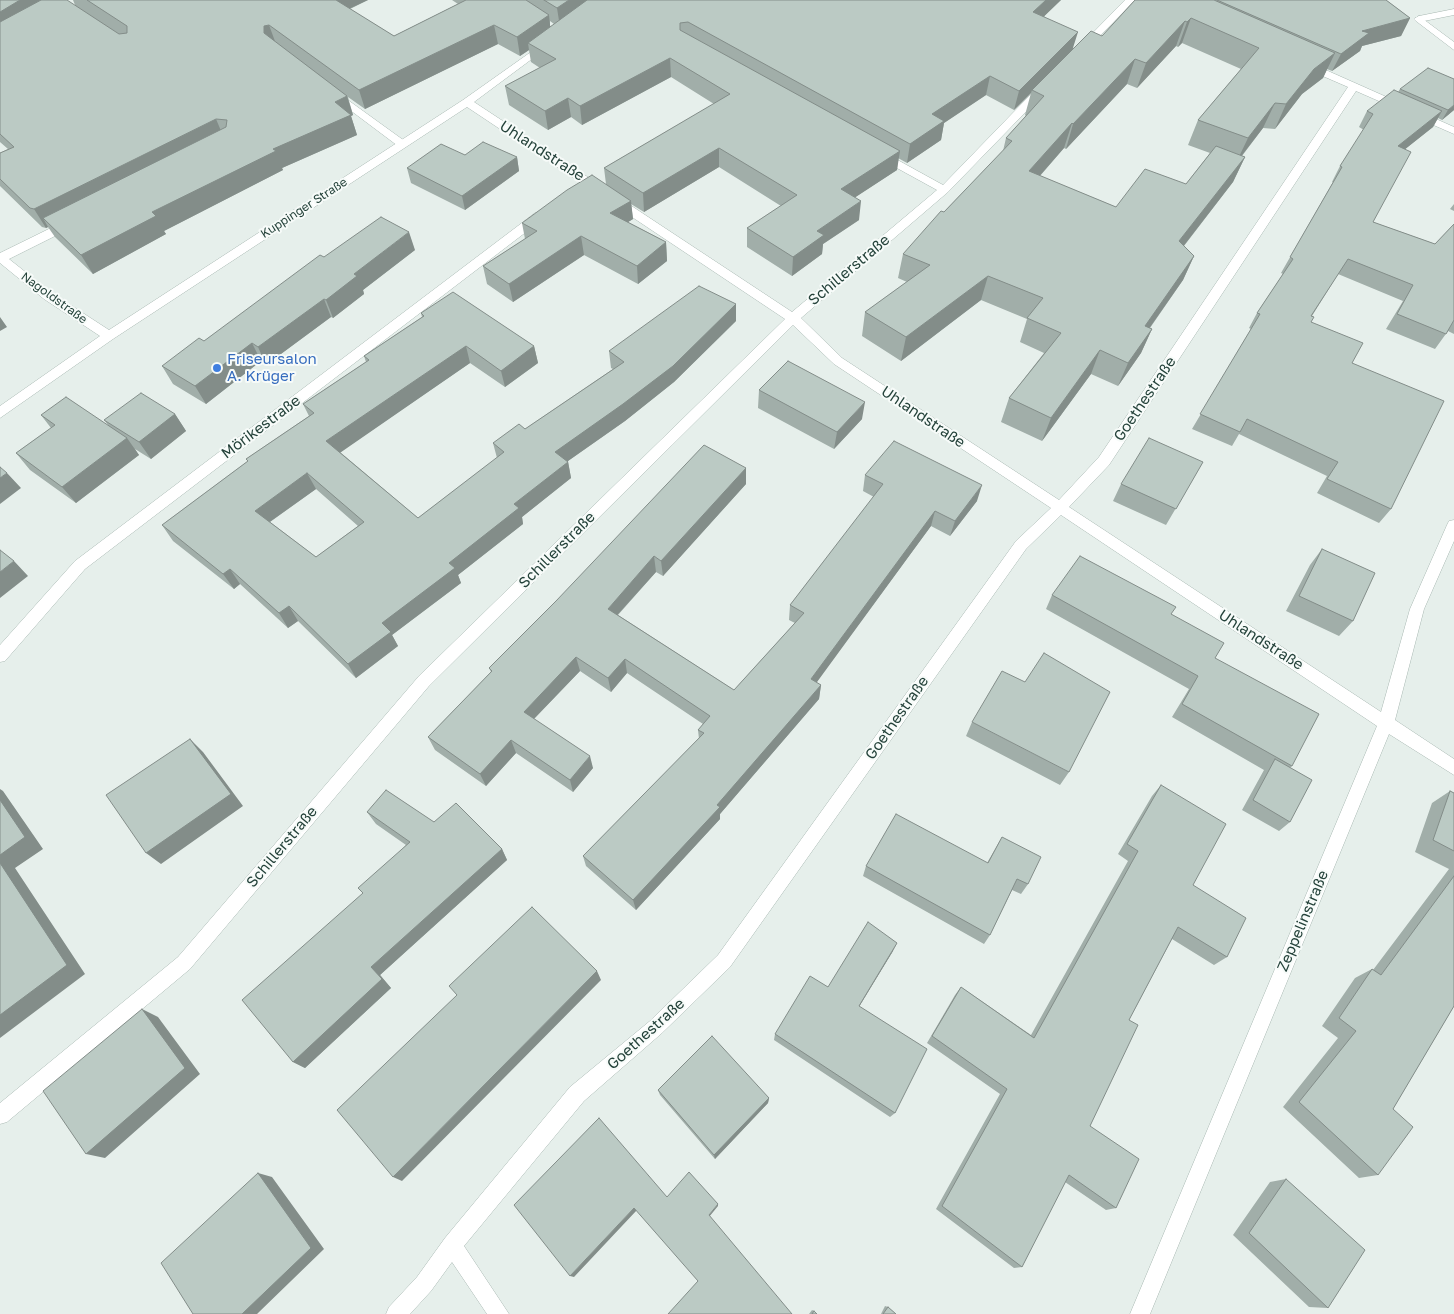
<!DOCTYPE html>
<html>
<head>
<meta charset="utf-8">
<style>
	body { margin:0 }
	canvas { display:block; background:#e6efeb }
</style>
</head>
<body>
<canvas width="1454" height="1314"></canvas>
<script>
const ctx = document.querySelector('canvas').getContext('2d');
ctx.lineJoin = 'round';
const toPath = rows => new Path2D(rows.map(r => 'M' + r).join(''));
function stroke(path, color, width, dash) { ctx.strokeStyle = color; ctx.lineWidth = width; ctx.lineCap = dash ? 'butt' : 'round'; ctx.setLineDash(dash || []); ctx.stroke(path); }
function fillPath(path, color) { ctx.fillStyle = color; ctx.fill(path, 'evenodd'); }
function label(font, color, halo, rows, align = 'center') {
  ctx.font = font + ' "Golos Text",sans-serif'; ctx.lineWidth = 4; ctx.setLineDash([]); ctx.textBaseline = 'middle'; ctx.strokeStyle = halo; ctx.fillStyle = color; for (const [text, x, y, turn = 0] of rows) {
    ctx.save(); ctx.translate(x, y); ctx.rotate((+turn || 0) * Math.PI / 180); ctx.textAlign = isNaN(turn) ? turn : align; if (halo) ctx.strokeText(text, 0, 0); ctx.fillText(text, 0, 0); ctx.restore();
  }
}
const service = toPath([
	[1454,9,1454,15,1419,22,1414,19,1419,16,1454,9],
	[334,90,406,142,407,144,406,146,398,146,330,95,330,91,334,90]
]);
const minor = toPath([
	[1125,0,1135,0,1087,49,1081,49,1081,45,1125,0],
	[545,42,550,45,548,47,474,102,792,312,937,190,875,156,874,154,875,152,883,152,943,185,1037,88,1045,88,1045,92,948,192,801,318,842,358,1059,500,1099,457,1348,87,1302,67,1302,63,1310,63,1454,127,1454,134,1356,91,1109,465,1069,507,1381,712,1410,609,1447,525,1449,521,1454,520,1454,541,1424,609,1395,720,1454,759,1454,775,1389,734,1150,1314,1130,1314,1377,726,1061,515,1026,549,730,967,662,1033,584,1101,464,1246,509,1314,487,1314,452,1262,431,1291,410,1314,386,1314,389,1307,417,1277,445,1238,570,1087,650,1021,718,955,1016,541,1051,508,834,364,793,325,429,686,190,969,7,1122,0,1124,0,1103,178,957,419,676,785,319,467,107,113,339,0,418,0,406,100,336,44,299,0,263,0,253,65,221,73,221,75,224,73,227,9,259,52,293,109,330,463,100,545,42],
	[539,212,545,216,543,219,85,569,5,661,0,662,0,645,75,561,535,213,539,212]
]);
const tertiary = toPath([
	[1419,16,1454,42,1454,50,1416,21,1414,19,1419,16]
]);
const wall = toPath([
	[0,0,75,5,73,0,368,0,350,9,394,36,458,4,452,0,1061,0,1044,16,1073,48,1102,36,1135,0,1386,0,1410,18,1401,36,1362,46,1360,51,1332,71,1327,69,1323,78,1302,94,1275,129,1263,128,1242,156,1245,157,1233,182,1184,246,1194,256,1183,280,1150,328,1152,329,1141,353,1118,386,1091,374,1042,441,1001,422,1009,398,1044,353,1020,342,1027,319,981,300,901,361,862,336,865,312,907,282,898,278,903,254,1003,151,1006,138,1026,116,1025,115,1031,93,1014,110,986,95,944,123,941,140,907,163,898,158,897,170,855,197,859,220,823,244,822,254,792,276,747,247,747,228,781,206,719,167,644,212,631,204,633,219,628,222,666,242,667,261,638,284,584,255,513,302,487,284,483,266,525,239,522,223,606,184,604,168,714,104,671,77,582,125,571,117,548,130,509,105,505,86,540,68,531,62,529,50,520,56,498,44,365,109,348,97,353,115,351,116,357,135,282,168,283,170,164,231,166,234,93,274,55,237,48,227,46,228,42,227,0,186,0,153,8,149,0,142],
	[550,21,554,24,550,27],
	[1182,43,1241,69,1198,120,1188,145,1210,153,1186,184,1116,207,1040,176,1064,148,1066,149,1127,84,1137,88,1176,46,1178,47],
	[1400,89,1454,110,1442,120,1438,118,1433,127,1405,149,1373,222,1435,244,1454,224,1454,334,1448,331,1435,349,1386,329,1403,301,1338,274,1312,316,1311,322,1352,363,1391,509,1379,523,1317,493,1327,476,1239,434,1232,446,1192,429,1251,329,1249,328,1257,313,1283,274,1281,273,1333,182,1332,182,1340,166,1364,130,1359,127,1367,111,1398,92],
	[465,155,517,157,519,171,465,210,411,183,407,168],
	[1454,204,1454,211,1450,209],
	[415,250,363,290,364,294,333,318,331,317,266,365,261,361,206,404,173,384,162,366,204,341,324,257],
	[421,313,534,346,538,363,505,387,470,363,340,452,418,518,497,458,493,443,525,429,613,369,611,368,609,351,736,321,674,382,625,421,568,461,571,478,522,517,523,524,458,575,461,583,392,635,398,646,356,678,298,621,288,628,240,584,234,589,173,541,162,525,248,461,246,459,309,416,303,404,366,362,364,356,422,317],
	[316,489,358,526,316,557,270,522],
	[759,390,862,419,834,449,758,408],
	[175,414,186,431,151,459,135,449,139,455,76,503,30,470,16,453,51,428,41,415,108,425,104,420],
	[1203,462,1166,525,1113,501,1121,484],
	[746,468,746,484,663,576,656,572,618,615,734,690,795,623,789,620,790,605,874,497,863,491,865,475,977,501,950,536,931,526,816,682,821,685,819,699,720,814,720,819,636,910,586,866,583,856,699,739,698,730,703,724,627,673,611,692,580,671,534,719,593,768,573,792,516,753,486,786,435,750,428,737,491,672,489,668],
	[1322,549,1353,621,1339,636,1286,611,1310,565],
	[1052,595,1171,614,1215,658,1292,766,1290,768,1290,822,1279,831,1242,810,1264,770,1172,717,1189,689,1046,609],
	[972,722,1069,772,1060,785,966,736],
	[1161,785,1193,885,1227,957,1214,965,1172,939,1129,1020,1090,1126,1116,1208,1106,1210,1065,1182,1022,1267,1014,1268,936,1209,1000,1094,927,1043,955,995,961,987,1031,1035,1128,861,1118,854,1152,796],
	[1450,791,1454,793,1454,1006,1393,1109,1378,1175,1359,1178,1283,1107,1338,1038,1322,1026,1355,978,1372,969,1373,970,1449,869,1415,852,1432,803],
	[367,812,434,822,502,849,507,860,380,975,391,988,305,1068,293,1062,363,893,406,845,376,824],
	[1002,837,1028,884,1021,894,1012,890,990,935,984,944,863,876,866,866,987,863],
	[893,951,859,1007,895,1113,890,1117,774,1040,775,1034,828,987],
	[658,1090,769,1098,768,1103,715,1159,660,1095],
	[1286,1179,1328,1308,1309,1307,1233,1235,1270,1182],
	[885,1306,888,1307,896,1314,881,1314],
	[812,1310,814,1311,817,1314,809,1314]
]);
const shadedWall = toPath([
	[20,0,63,0,0,37,0,12],
	[331,0,368,0,336,15],
	[569,0,598,0,560,27,557,8],
	[1046,0,1061,0,1029,31,1033,12],
	[549,15,551,34,528,43,529,50,520,56,517,37],
	[1191,18,1182,43,1178,47,1187,22],
	[1410,18,1401,36,1362,46,1360,51,1332,71,1341,54,1362,31],
	[1185,21,1176,46,1137,88,1146,63],
	[269,25,276,44,264,33,264,26],
	[494,25,498,44,365,109,359,90],
	[1078,32,1072,51,1032,90,1031,93,1014,110,1019,91],
	[1335,53,1323,78,1302,94,1275,129,1286,104,1314,69],
	[670,58,671,77,582,125,580,106],
	[1135,59,1127,84,1066,149,1073,124],
	[990,76,986,95,944,123,941,140,907,163,910,144,932,114],
	[347,96,353,115,351,116,357,135,282,168,283,170,164,231,166,234,93,274,81,255,152,212,273,149,335,102],
	[568,98,571,117,548,130,545,111],
	[1275,103,1263,128,1236,163,1248,138],
	[1454,105,1454,110,1442,120,1448,110],
	[1442,111,1433,127,1389,162,1398,146],
	[216,119,224,138,43,218,48,227,46,228,34,209],
	[1072,123,1064,148,1022,196,1029,171],
	[719,148,719,167,644,212,643,193],
	[900,151,897,170,839,208,841,189],
	[517,157,519,171,465,210,462,196],
	[1245,157,1233,182,1168,266,1179,241],
	[631,201,633,219,612,232,610,213],
	[861,201,859,220,823,244,822,254,792,276,793,257,817,231],
	[409,232,415,250,363,290,364,294,333,318,326,300,354,274],
	[581,236,584,255,513,302,509,284],
	[666,242,667,261,638,284,637,266],
	[1194,256,1183,280,1134,350,1145,326],
	[988,276,981,300,901,361,906,337],
	[324,299,331,317,266,365,258,347],
	[736,304,736,321,674,382,625,421,558,468,555,452],
	[0,317,7,327,0,331],
	[1152,329,1141,353,1118,386,1128,363],
	[252,343,261,361,206,404,195,386],
	[466,346,470,363,334,457,326,441],
	[534,346,538,363,505,387,501,371],
	[1100,350,1091,374,1042,441,1051,418],
	[865,402,862,419,834,449,837,432],
	[175,414,186,431,151,459,139,442],
	[127,438,139,455,76,503,62,487],
	[568,462,571,478,522,517,523,524,458,575,461,583,392,635,398,646,356,678,348,664,382,623,514,504],
	[746,468,746,484,663,576,661,561],
	[7,473,21,488,0,504,0,478],
	[307,473,316,489,264,526,255,511],
	[982,485,977,501,950,536,955,521],
	[935,511,931,526,809,693,811,679],
	[654,556,656,572,610,623,608,609],
	[14,561,28,576,0,598,0,572],
	[230,569,240,584,234,589,223,574],
	[289,606,298,621,288,628,279,613],
	[576,657,580,671,528,725,524,712],
	[625,659,627,673,611,692,608,678],
	[821,685,819,699,720,814,720,819,636,910,633,900],
	[190,739,203,752,243,806,161,864,146,853],
	[511,740,516,753,486,786,480,774],
	[590,756,593,768,573,792,570,780],
	[0,789,3,791,43,849,15,868,85,974,0,1038],
	[502,849,507,860,380,975,391,988,305,1068,293,1062,371,967],
	[897,943,893,951,855,1013,859,1006],
	[597,971,601,980,402,1181,393,1177],
	[142,1009,158,1017,200,1074,105,1158,86,1154],
	[769,1098,768,1103,715,1159,714,1155],
	[258,1173,272,1177,324,1249,257,1314,242,1314],
	[718,1204,718,1206,709,1217,709,1215],
	[634,1208,637,1210,574,1277,570,1276]
]);
const building = toPath([
	[0,0,20,0,0,12,0,0],
	[41,0,67,0,119,34,127,33,127,26,87,0,336,0,394,36,466,0,526,0,549,15,517,37,494,25,359,90,269,25,264,26,264,33,347,96,335,102,351,115,273,149,276,151,152,212,156,216,81,255,43,218,226,127,227,120,216,119,34,209,30,208,0,179,0,153,14,147,0,134,0,22,41,0],
	[544,0,569,0,557,8,544,0],
	[587,0,1046,0,1033,12,1078,32,1019,91,990,76,932,114,944,121,910,144,688,22,680,23,680,30,900,151,841,189,861,201,817,231,824,235,793,257,747,228,797,195,719,148,643,193,604,168,730,94,670,58,580,106,568,98,545,111,505,86,556,59,528,43,587,0],
	[1135,0,1214,0,1335,53,1314,69,1286,104,1275,103,1248,138,1198,120,1259,48,1191,18,1187,22,1185,21,1146,63,1135,59,1073,124,1072,123,1029,171,1116,207,1145,169,1186,184,1216,146,1245,157,1179,241,1194,256,1145,326,1152,329,1128,363,1100,350,1051,418,1009,398,1061,333,1027,318,1043,298,988,276,906,337,865,312,930,265,903,254,941,211,944,212,1012,141,1006,138,1044,96,1032,90,1091,31,1102,36,1135,0],
	[1217,0,1386,0,1410,18,1362,31,1369,33,1341,54,1217,0],
	[1428,68,1454,79,1454,105,1448,110,1400,89,1428,68],
	[1394,90,1442,111,1398,146,1411,152,1373,222,1435,244,1454,224,1454,320,1446,334,1397,314,1413,285,1348,259,1311,316,1314,317,1311,322,1363,343,1352,363,1444,401,1391,509,1327,479,1338,462,1247,419,1240,432,1200,414,1260,314,1257,313,1293,259,1290,257,1342,167,1340,166,1373,114,1367,111,1394,90],
	[483,142,517,157,462,196,407,168,441,144,465,155,483,142],
	[592,175,631,201,610,213,666,242,637,266,581,236,509,284,483,266,537,231,522,223,567,190,592,175],
	[381,217,409,232,354,274,357,276,326,300,324,299,258,347,252,343,195,386,162,366,199,338,204,341,320,255,324,257,381,217],
	[699,286,736,304,673,366,623,404,555,452,568,462,514,504,519,508,449,563,455,568,382,623,391,632,348,664,289,606,279,613,230,569,223,574,162,525,248,461,246,459,314,413,303,404,369,360,364,356,424,316,421,313,453,292,534,346,501,371,466,346,326,441,418,518,504,452,493,443,519,424,525,429,624,362,609,351,699,286],
	[307,473,364,522,316,557,255,511,307,473],
	[788,361,865,402,837,432,759,390,788,361],
	[141,393,175,414,139,442,104,420,141,393],
	[66,397,127,438,62,487,16,453,55,425,41,415,66,397],
	[1149,438,1203,462,1176,509,1121,484,1149,438],
	[894,441,982,485,955,521,935,511,811,679,821,685,717,805,720,807,633,900,583,856,704,733,698,730,710,716,625,659,608,678,576,657,524,712,590,756,570,780,511,740,480,774,428,737,492,671,489,668,556,601,704,445,746,468,661,561,654,556,608,609,734,690,804,613,790,605,883,484,865,475,894,441],
	[0,467,7,473,0,478,0,467],
	[1322,549,1375,573,1353,621,1299,596,1322,549],
	[0,550,14,561,0,572,0,550],
	[1080,556,1176,607,1171,614,1224,643,1215,658,1319,714,1292,766,1182,704,1198,676,1052,595,1080,556],
	[1044,653,1110,692,1069,772,972,722,1002,671,1025,682,1044,653],
	[190,739,231,794,146,853,106,795,190,739],
	[1275,759,1312,780,1290,822,1253,800,1275,759],
	[1161,785,1226,824,1193,885,1246,918,1227,957,1178,927,1129,1020,1138,1025,1090,1126,1139,1159,1116,1208,1069,1175,1022,1267,942,1206,1007,1089,932,1036,961,987,1034,1038,1138,851,1127,844,1161,785],
	[386,790,434,822,456,803,502,849,371,967,382,979,293,1062,242,1000,363,893,358,888,410,842,367,812,386,790],
	[1450,791,1454,793,1454,851,1433,840,1450,791],
	[0,800,25,837,0,855,0,800],
	[896,814,988,863,1002,837,1041,857,1028,884,1017,879,990,935,866,866,896,814],
	[0,863,67,965,0,1015,0,863],
	[1454,876,1454,1006,1393,1109,1413,1127,1378,1175,1299,1102,1356,1031,1339,1018,1372,969,1381,975,1454,876],
	[532,907,597,971,393,1177,337,1110,457,995,449,986,532,907],
	[868,922,897,943,859,1006,927,1049,895,1113,775,1034,810,976,828,987,868,922],
	[142,1009,185,1068,86,1154,43,1091,142,1009],
	[712,1036,769,1098,714,1155,658,1090,712,1036],
	[599,1118,667,1197,689,1172,718,1204,709,1215,792,1314,668,1314,698,1281,634,1208,570,1276,514,1205,599,1118],
	[258,1173,311,1248,242,1314,193,1314,161,1263,258,1173],
	[1286,1179,1365,1250,1328,1308,1249,1233,1286,1179],
	[888,1307,896,1314,883,1314,888,1307],
	[814,1311,817,1314,812,1314,814,1311]
]);
const markers = [
	[217,368,5,"#3f7fe0"]
];
const farStreetnames = [
	["Kuppinger Straße",304,208,-33],
	["Nagoldstraße",54,298,36]
];
const streetNames = [
	["Uhlandstraße",542,151,33],
	["Schillerstraße",849,270,-40],
	["Goethestraße",1145,399,-56],
	["Uhlandstraße",923,417,34],
	["Mörikestraße",261,427,-37],
	["Schillerstraße",557,550,-45],
	["Uhlandstraße",1261,640,33],
	["Goethestraße",897,718,-55],
	["Schillerstraße",282,847,-50],
	["Zeppelinstraße",1303,921,-67],
	["Goethestraße",646,1034,-42]
];
const shopNames = [
	["Friseursalon",227,359],
	["A. Krüger",227,376]
];
stroke(service, '#a8b8b2', 1);
stroke(minor, '#a8b8b2', 1);
stroke(tertiary, '#a8b8b2', 1);
fillPath(service, '#fff');
fillPath(minor, '#fff');
fillPath(tertiary, '#fff');
fillPath(wall, '#a1aea9');
fillPath(shadedWall, '#838d89');
fillPath(building, '#bbcac4');
stroke(building, '#838d89', 1);
for (const [x, y, r, color] of markers) { const dot = new Path2D(); dot.arc(x, y, r, 0, 2 * Math.PI); ctx.fillStyle = color; ctx.fill(dot); stroke(dot, '#f7fbf9', 2); }
label('12px', '#24423a', '#f7fbf9', farStreetnames);
label('15px', '#24423a', '#f7fbf9', streetNames);
label('15px', '#366cbe', '#f7fbf9', shopNames, 'left');
</script>
</body>
</html>
